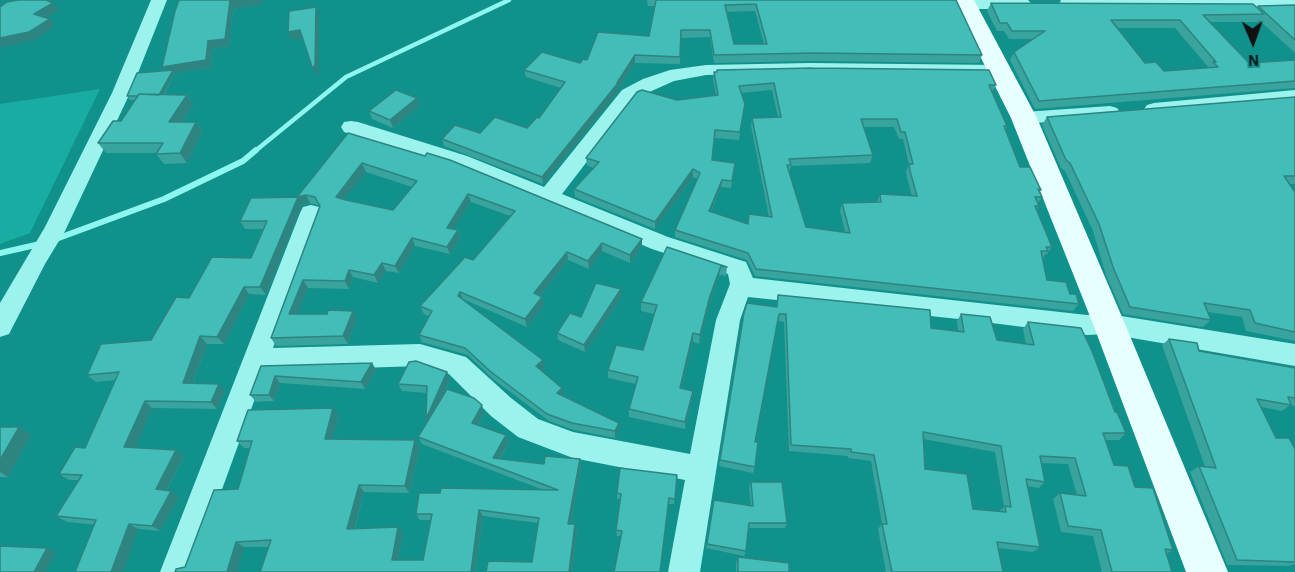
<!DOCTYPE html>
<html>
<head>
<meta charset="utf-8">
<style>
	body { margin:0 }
	#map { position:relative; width:1295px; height:572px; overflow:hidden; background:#10918b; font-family:"Alegreya Sans",sans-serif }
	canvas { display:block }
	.north { position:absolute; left:1223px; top:12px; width:60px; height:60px; -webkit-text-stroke:4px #10918b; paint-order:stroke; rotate:178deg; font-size:16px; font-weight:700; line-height:24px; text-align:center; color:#111 }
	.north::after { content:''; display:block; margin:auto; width:21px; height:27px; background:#111; clip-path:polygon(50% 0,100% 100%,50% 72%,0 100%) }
</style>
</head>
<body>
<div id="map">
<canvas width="1295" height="572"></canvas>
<div class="north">N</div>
</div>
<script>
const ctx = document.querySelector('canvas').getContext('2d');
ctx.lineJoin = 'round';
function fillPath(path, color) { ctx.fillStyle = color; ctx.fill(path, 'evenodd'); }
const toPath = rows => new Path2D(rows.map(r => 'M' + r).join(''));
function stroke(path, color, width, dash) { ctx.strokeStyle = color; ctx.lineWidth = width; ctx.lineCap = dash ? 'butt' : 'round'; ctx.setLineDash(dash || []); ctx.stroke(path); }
const green = toPath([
	[100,89,30,233,0,244,0,104]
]);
const streamFar1 = toPath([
	[254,152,346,77,509,0]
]);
const stream = toPath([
	[56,239,164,199,243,161,256,150],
	[0,253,40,244]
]);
const minor = toPath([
	[151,0,167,0,130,93,65,231,45,264,9,334,0,337,0,303,45,227,112,93,151,0],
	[960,0,1028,0,1032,4,1024,9,966,9,958,4,960,0],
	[1061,0,1295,0,1295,10,1067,9,1059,4,1061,0],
	[810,63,1000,65,1006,66,1009,70,1006,74,1000,75,810,73,706,75,674,81,636,98,562,194,668,237,746,262,753,278,1087,315,1109,314,1295,344,1295,366,1109,334,1087,335,968,320,748,297,740,320,700,572,668,572,685,480,573,458,518,437,491,416,449,374,420,366,265,371,192,572,160,572,300,213,303,207,311,205,319,207,322,213,273,348,420,344,466,357,511,398,538,419,573,432,690,454,716,320,730,284,728,274,652,249,453,166,344,132,341,127,344,122,351,121,358,122,467,156,544,187,622,90,643,79,670,70,706,65,810,63],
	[1295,90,1295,102,1154,115,1147,113,1144,109,1147,105,1154,103,1295,90],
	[1110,106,1117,108,1120,112,1117,116,1024,124,1017,122,1014,118,1017,114,1024,112,1110,106]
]);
const major = toPath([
	[952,0,974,0,1037,118,1125,324,1228,572,1186,572,1093,324,1011,118,952,0]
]);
const wall = toPath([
	[647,0,956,0,982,55,979,63,810,61,714,63,710,37,681,38,680,64,635,63,619,87,619,91,543,184,444,146,442,139,480,133,527,128,539,118,561,88,526,77,524,70,580,63,649,36,655,6,648,6],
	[755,11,764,44,734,44,727,12],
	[991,3,1257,8,1258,6,1295,5,1295,53,1259,20,1258,22,1210,22,1249,63,1295,60,1295,88,1035,109,1010,60,1014,52,1033,39,1009,39,1004,31,997,31,987,11],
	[1117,28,1175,28,1209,68,1164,71,1145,63],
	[262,4,233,9,229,46,212,49,211,67,175,73,164,95,187,95,193,105,182,122,196,122,202,132,187,163,164,164,156,154,157,153,106,153,98,143,121,121,135,100,130,100,127,96,165,71,162,67,175,11],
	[717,70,996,85,992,92,1007,126,1006,129,1020,167,1041,190,1039,192,1042,197,1038,203,1039,206,1037,210,1052,247,1047,254,1046,254,1043,258,1047,280,1070,294,1079,304,1073,311,755,276,747,260,675,237,675,230,697,179,693,177,655,229,575,197,574,189,593,168,587,165,586,158,677,100,716,95,713,80,714,72,717,72],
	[772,90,778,117,752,118,751,126,769,217,747,224,711,212,721,187,731,188,735,163,712,160,715,138,739,140,745,104,742,93],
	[864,127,894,127,899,139,903,139,909,165,906,171,907,178,912,196,880,194,877,202,842,203,840,211,845,232,806,227,789,173,791,166,870,163,873,155],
	[1295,97,1295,184,1290,184,1295,192,1295,341,1246,331,1242,317,1208,312,1211,320,1203,327,1123,314,1106,275,1093,231,1065,171,1061,168,1042,125,1047,117],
	[417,98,419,106,393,128,372,119,369,111],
	[348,133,642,247,630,263,602,251,589,269,568,260,540,296,542,297,544,305,527,327,463,299,463,300,545,367,541,371,563,396,619,423,619,430,615,438,574,430,549,421,493,379,468,355,422,342,419,335,429,316,424,314,420,306,473,260,510,216,471,202,453,229,458,230,460,238,450,254,415,246,399,273,386,271,378,283,353,277,349,289,308,288,297,314,357,318,348,344,276,346,271,338,320,206,310,203,302,205,266,295,249,294,224,344,207,344,193,383,225,391,217,409,152,408,135,448,184,456,167,490,179,497,160,531,67,522,56,516,79,480,69,480,59,474,85,448,115,380,96,382,87,375,151,340,189,298,251,258,263,229,245,229,240,221,297,197],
	[366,172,412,187,393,210,344,199],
	[667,247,727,267,726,276,719,275,709,305,699,344,693,342,681,388,693,391,692,399,685,429,629,417,629,409,636,384,608,378,608,370,643,350,654,314,641,311,641,302],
	[778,295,931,328,958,331,957,321,961,314,997,340,1026,344,1023,329,1028,322,1115,412,1126,433,1119,440,1105,440,1114,465,1135,487,1173,550,1166,554,1172,572,1102,572,1093,536,1061,532,1053,499,1060,493,1077,495,1068,464,1041,463,1045,482,1039,488,1027,486,1040,547,1033,552,998,548,1003,572,886,572,878,529,882,524,871,461,848,458,848,456,789,451,784,322,778,321,755,442,755,467,753,473,719,466,742,321,776,307],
	[923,439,995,452,1004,507,999,511,973,509,925,469],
	[622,296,585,352,558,340,557,333,581,317],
	[1169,339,1199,351,1295,368,1295,406,1290,405,1282,411,1261,407,1276,438,1295,449,1295,564,1289,566,1227,565,1190,472,1199,466,1205,467,1162,345],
	[372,363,376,370,365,389,280,383,274,401,256,402,250,395,261,366],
	[447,372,450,379,444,394,484,413,478,425,506,435,509,442,500,459,544,464,580,459,581,466,571,524,575,524,577,530,572,572,486,572,532,562,538,523,483,516,475,572,269,547,244,547,185,567,238,489,250,448,244,448,237,441,339,416,332,439,415,440,420,447,409,493,364,492,355,529,403,533,398,560,423,560,431,520,420,520,416,514,541,489,422,444,418,437,427,421,426,419,427,393,402,391,398,384],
	[0,427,19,427,31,435,8,477,0,477],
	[677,475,674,504,668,504,621,536,617,536,616,530,620,499,617,499,617,493],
	[751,482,787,523,785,528,748,528,746,551,744,556,706,548,714,500,751,505,749,488],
	[738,557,789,572,736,572,736,562]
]);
const shadedWall = toPath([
	[237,0,262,0,262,4,233,9,229,46,212,49,211,67,175,73,161,99,159,95,167,75,162,67,230,1],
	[53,3,59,10,40,22,34,14],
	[316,7,319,15,319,74,316,74,312,67],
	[50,19,55,26,35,40,1,47,0,49,0,38],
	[300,30,304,38,291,40,288,32],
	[635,55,635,63,619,87,619,91,543,184,542,177,617,83],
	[187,95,193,105,175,132,169,122],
	[417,98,419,106,393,128,390,120],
	[196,122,202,132,187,163,180,153],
	[362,163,366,172,340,205,336,197],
	[693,169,693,177,655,229,655,222],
	[722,180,721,187,708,218,709,211],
	[468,194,471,202,449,236,447,228],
	[306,195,310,203,302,205,266,295,260,287,298,197],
	[458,230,460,238,450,254,447,247],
	[412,238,415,246,399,273,395,266],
	[642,239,642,247,630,263,630,255],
	[602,243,602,251,589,269,588,261],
	[567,252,568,260,536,301,534,293],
	[382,263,386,271,378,283,374,275],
	[721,266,719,275,709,305,699,344,700,335,710,296],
	[349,270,353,277,349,289,345,281],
	[303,280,308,288,294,322,289,314],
	[244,287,249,294,224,344,217,337],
	[621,289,622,296,585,352,584,345],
	[460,292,463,299,460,304,458,296],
	[542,297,544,305,527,327,525,319],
	[353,311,357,318,348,344,343,336],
	[693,333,693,342,679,396,680,388],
	[200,336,207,344,190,390,183,383],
	[543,360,545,367,538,374,536,366],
	[372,363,376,370,365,389,361,382],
	[447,372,450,379,430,426,426,419],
	[275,376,280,383,274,401,269,395],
	[219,384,225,391,217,409,211,402],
	[562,388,564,395,559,400,557,393],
	[693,391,692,399,685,429,685,422],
	[145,401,152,408,133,454,124,447],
	[482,405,484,413,475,430,472,423],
	[333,408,339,416,330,446,325,439],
	[619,423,619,430,615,438,615,431],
	[19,427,31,435,8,477,0,472,0,460],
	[506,435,509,442,496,465,493,458],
	[415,440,420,447,409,493,405,486],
	[176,450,184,456,164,495,156,489],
	[580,459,581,466,570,530,568,524],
	[359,485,364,492,353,535,347,529],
	[171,491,179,497,160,531,152,526],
	[479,510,483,516,475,572,471,572],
	[129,524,138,529,123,572,111,572],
	[575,524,577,530,572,572,569,572],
	[398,527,403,533,397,565,392,560],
	[236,542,244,547,237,572,227,572],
	[47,548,56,552,45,572,34,572]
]);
const building = toPath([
	[18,0,46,0,53,3,34,14,50,19,29,32,0,38,0,7,7,2,18,0],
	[179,0,237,0,230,1,225,39,208,41,206,60,162,67,175,11,179,0],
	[656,0,956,0,982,55,812,53,714,55,710,30,681,30,680,57,635,55,617,83,618,83,542,177,442,139,455,125,480,133,495,117,527,128,537,117,539,118,565,82,524,70,542,52,580,63,583,59,587,60,598,32,649,36,656,0],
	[756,4,767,44,734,44,725,5,756,4],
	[991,3,1253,4,1264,14,1203,15,1249,63,1295,60,1295,81,1039,101,1014,52,1045,31,1012,31,1007,23,1000,23,991,3],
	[1111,20,1180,20,1216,62,1213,62,1218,67,1164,71,1156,62,1145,63,1111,20],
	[1295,5,1295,40,1258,6,1295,5],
	[316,7,315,66,312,67,300,30,288,32,289,11,316,7],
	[812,68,989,70,996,85,989,85,1007,126,1004,126,1020,167,1030,167,1041,190,1038,189,1042,197,1035,197,1039,206,1035,206,1052,247,1046,247,1048,251,1041,251,1047,280,1066,282,1070,294,1076,294,1079,304,756,269,748,253,675,230,700,173,693,169,655,222,574,189,599,162,586,158,637,92,642,90,677,100,718,95,714,72,717,72,717,70,812,68],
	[774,83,781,117,752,118,772,217,749,214,748,224,709,211,722,180,732,181,735,163,712,160,715,130,740,132,745,104,739,86,774,83],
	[861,119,897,119,901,132,905,132,913,164,909,164,910,171,917,196,880,194,881,202,842,203,850,233,806,227,787,165,791,165,789,159,873,155,861,119],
	[173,70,159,95,139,94,138,96,127,96,137,73,173,70],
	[396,90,417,98,390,120,369,111,396,90],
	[139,94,187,95,169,122,196,122,180,153,156,154,163,143,98,143,113,121,121,121,139,94],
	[1295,97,1295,176,1284,176,1295,192,1295,332,1255,323,1250,310,1204,303,1211,320,1130,307,1113,267,1099,224,1070,163,1066,160,1047,117,1295,97],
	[348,133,425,156,427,153,450,160,642,239,630,255,602,243,588,261,567,252,534,293,542,297,525,319,460,292,458,296,543,360,536,366,562,388,557,393,619,423,615,431,572,423,547,414,491,372,465,348,419,335,432,311,420,306,465,257,473,260,515,211,468,194,447,228,458,230,447,247,412,238,395,266,382,263,374,275,349,270,345,281,303,280,289,314,327,314,328,310,353,311,343,336,271,338,320,206,315,197,306,195,298,197,260,287,244,287,217,337,200,336,183,383,219,384,211,402,145,401,124,447,176,450,156,489,171,491,152,526,129,524,111,572,75,572,96,520,56,516,82,475,59,474,75,447,85,448,119,372,87,375,101,344,151,340,176,297,189,298,212,257,251,258,267,221,240,221,251,198,297,197,348,133],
	[362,163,417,181,393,210,346,200,336,197,362,163],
	[667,247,727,267,721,266,710,296,700,335,693,333,680,388,693,391,685,422,629,409,638,377,608,370,616,345,643,350,657,305,641,302,667,247],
	[596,283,621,289,584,345,557,333,570,313,581,317,596,283],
	[778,295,930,310,931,328,964,332,961,314,990,317,997,340,1034,345,1028,322,1081,328,1092,351,1115,412,1117,412,1126,433,1103,433,1114,465,1128,466,1135,487,1153,488,1173,550,1165,549,1172,572,1112,572,1101,530,1068,526,1060,493,1086,496,1075,458,1040,456,1045,482,1026,479,1040,547,997,542,1003,572,892,572,882,524,887,524,874,455,851,452,851,449,791,445,786,314,779,314,755,442,758,442,755,467,720,460,744,313,747,303,777,307,778,295],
	[923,432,1001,446,1011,507,1005,506,1006,512,973,509,967,474,925,469,923,432],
	[1169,339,1197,343,1199,351,1295,368,1295,398,1288,397,1291,405,1257,399,1276,438,1289,438,1295,449,1295,562,1237,560,1199,466,1216,468,1169,339],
	[416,361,447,372,426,419,427,386,398,384,409,362,416,361],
	[372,363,361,382,275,376,269,395,250,395,261,366,372,363],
	[447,389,474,398,482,405,472,423,506,435,493,458,544,464,545,456,580,459,568,524,575,524,569,572,486,572,488,561,532,562,539,518,479,510,471,572,260,572,271,540,236,542,227,572,175,572,176,569,185,567,214,490,238,489,252,441,237,441,248,410,333,408,325,439,415,440,405,486,359,485,347,529,398,527,392,560,423,560,432,514,416,514,419,493,440,493,441,488,558,490,418,437,447,389],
	[0,427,19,427,0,460,0,427],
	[620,468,677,475,675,499,669,498,660,572,614,572,622,531,616,530,621,494,617,493,620,468],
	[751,482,782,482,787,523,749,523,746,551,707,544,714,500,753,506,751,482],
	[0,546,47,548,34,572,0,572,0,546],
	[738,557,789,563,789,572,738,572,738,557]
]);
fillPath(green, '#18aca3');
stroke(streamFar1, '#8df6ef', 4.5);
stroke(stream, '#8df6ef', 6);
fillPath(minor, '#9cf3ed');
fillPath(major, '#e8ffff');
fillPath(wall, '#39a39d');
fillPath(shadedWall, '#2e8480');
fillPath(building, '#42bdb7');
stroke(building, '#2e8480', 1.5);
</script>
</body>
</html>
